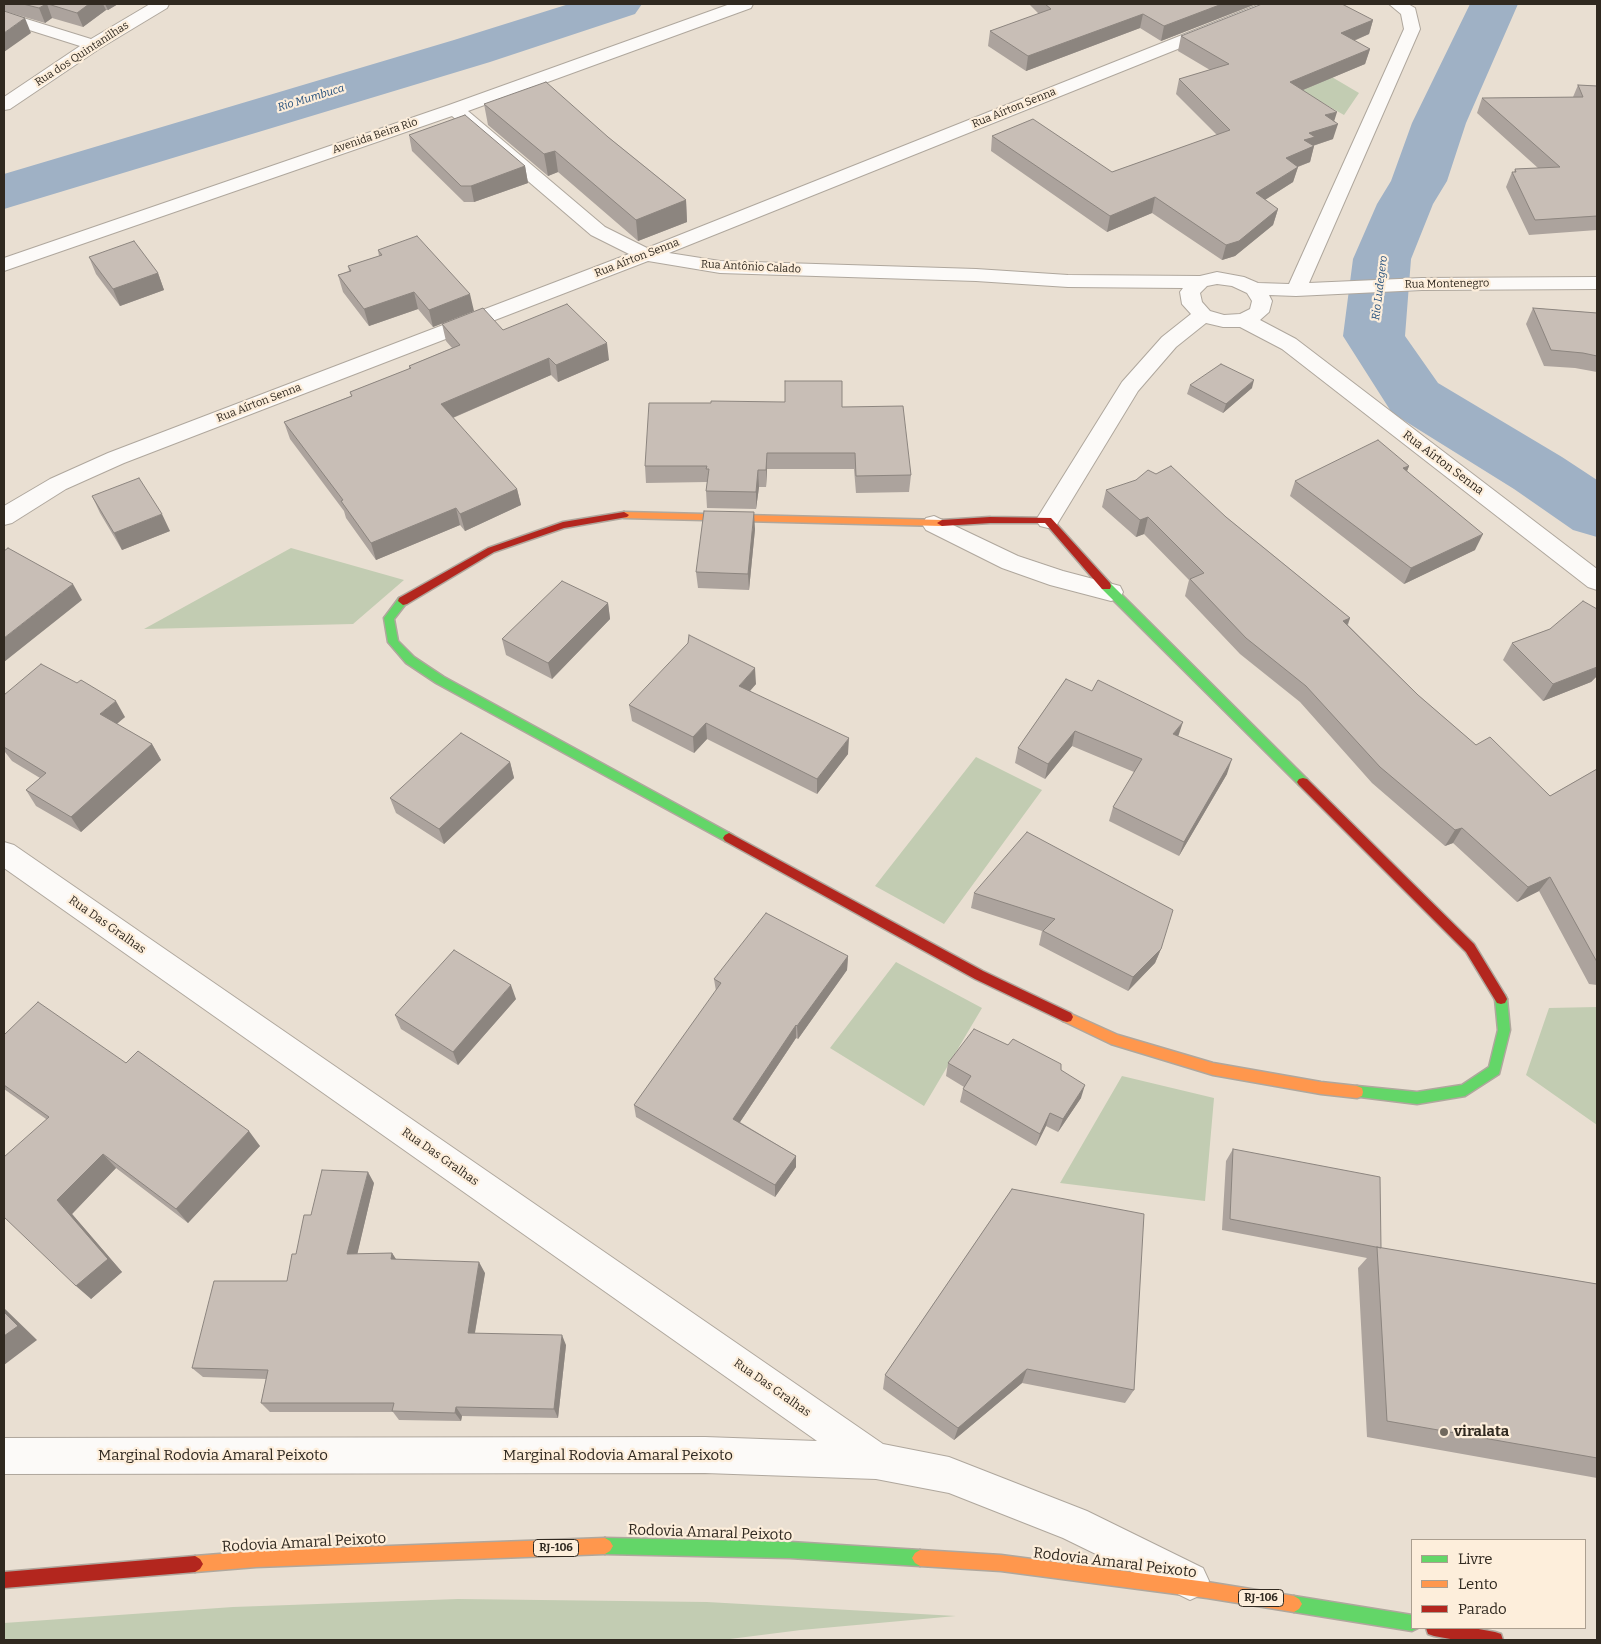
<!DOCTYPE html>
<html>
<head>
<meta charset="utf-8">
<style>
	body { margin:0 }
	#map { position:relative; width:1601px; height:1644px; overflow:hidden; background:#e9dfd2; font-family:Bitter,serif }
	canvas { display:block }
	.frame { position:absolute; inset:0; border:5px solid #302920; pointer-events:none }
	.legend { position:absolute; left:1411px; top:1539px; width:175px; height:90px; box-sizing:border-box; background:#fdeedb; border:1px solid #ab9f90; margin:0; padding:6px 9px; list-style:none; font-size:15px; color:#302920 }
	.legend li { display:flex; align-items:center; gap:10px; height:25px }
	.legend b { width:25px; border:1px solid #ab9f90 }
</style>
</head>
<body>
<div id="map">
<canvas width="1601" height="1644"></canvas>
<div class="frame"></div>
<ul class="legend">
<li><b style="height:6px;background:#63d668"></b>Livre</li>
<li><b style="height:6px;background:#ff974d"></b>Lento</li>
<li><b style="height:6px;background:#b3261e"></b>Parado</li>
</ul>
</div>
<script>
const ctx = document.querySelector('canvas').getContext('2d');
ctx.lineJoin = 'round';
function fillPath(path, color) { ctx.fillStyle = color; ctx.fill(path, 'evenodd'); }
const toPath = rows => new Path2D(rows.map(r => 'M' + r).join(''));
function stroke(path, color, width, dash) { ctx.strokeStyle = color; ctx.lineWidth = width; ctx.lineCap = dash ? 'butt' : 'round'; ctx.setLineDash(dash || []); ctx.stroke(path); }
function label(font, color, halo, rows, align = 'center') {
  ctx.font = font + ' Bitter,serif'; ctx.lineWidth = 4.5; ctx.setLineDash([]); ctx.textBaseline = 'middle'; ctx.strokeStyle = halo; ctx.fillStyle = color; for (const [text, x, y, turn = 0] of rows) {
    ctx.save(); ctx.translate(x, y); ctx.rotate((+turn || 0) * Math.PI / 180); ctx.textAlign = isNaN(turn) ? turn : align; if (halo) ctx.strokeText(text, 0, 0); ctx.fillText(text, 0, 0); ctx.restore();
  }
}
const green = toPath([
	[1252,30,1359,93,1344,115,1219,44],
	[291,548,404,580,353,624,144,629],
	[976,757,1042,790,944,924,875,886],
	[896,962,982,1008,924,1106,830,1048],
	[1597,1007,1597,1125,1526,1075,1549,1008],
	[1122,1076,1214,1098,1205,1201,1060,1183],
	[458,1599,707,1602,956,1616,801,1630,722,1640,4,1640,4,1623,233,1607]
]);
const river = toPath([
	[569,4,642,4,635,14,490,62,4,209,4,174,454,40,569,4],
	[1470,4,1518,4,1466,123,1447,181,1433,204,1411,259,1405,336,1438,383,1562,457,1597,480,1597,537,1573,530,1514,489,1392,413,1343,336,1353,259,1377,204,1391,181,1412,123,1470,4]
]);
const street = toPath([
	[150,4,169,4,167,8,99,49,10,109,4,110,4,97,80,46,4,22,4,12,91,39,150,4],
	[730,4,753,4,751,8,468,111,605,227,647,248,1260,4,1282,4,1280,8,669,253,720,261,976,269,1068,275,1200,276,1217,272,1244,277,1258,283,1289,284,1404,29,1401,14,1389,4,1408,4,1415,8,1420,29,1309,283,1422,278,1597,277,1597,289,1422,290,1296,296,1269,295,1272,301,1269,312,1260,320,1296,339,1597,569,1597,590,1588,587,1282,349,1240,327,1223,327,1206,323,1176,347,1138,391,1056,526,1048,528,1040,526,1036,520,1122,382,1162,337,1191,314,1182,304,1180,292,1183,288,1068,287,976,281,720,273,648,261,124,463,66,489,12,523,4,525,4,506,50,479,108,453,629,254,591,235,452,116,4,271,4,258,449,105,730,4],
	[1217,284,1232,286,1247,293,1252,301,1250,309,1240,314,1224,315,1210,311,1202,302,1200,293,1207,286,1217,284],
	[934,516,1018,556,1063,571,1120,586,1123,592,1120,598,1111,601,1050,585,1002,568,926,530,922,524,926,518,934,516],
	[4,842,14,845,883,1444,949,1457,1087,1511,1203,1568,1209,1581,1203,1594,1190,1600,1063,1538,949,1493,876,1479,705,1473,4,1474,4,1438,705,1437,817,1441,4,868,4,842]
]);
const fast = toPath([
	[1106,582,1110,583,1307,779,1309,782,1307,785,1299,785,1102,589,1101,586,1102,583,1106,582],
	[403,597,408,601,394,619,398,641,414,657,444,677,733,835,735,838,733,841,725,841,436,683,406,663,388,642,384,618,399,598,403,597],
	[1501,994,1505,995,1507,999,1510,1030,1499,1074,1465,1096,1417,1104,1352,1096,1351,1092,1352,1088,1357,1086,1417,1092,1462,1085,1489,1067,1498,1030,1495,999,1497,995,1501,994],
	[605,1538,790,1542,920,1550,925,1553,928,1558,925,1563,920,1566,790,1558,605,1554,600,1551,597,1546,600,1541,605,1538],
	[1294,1596,1412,1615,1412,1628,1418,1628,1412,1631,1294,1612,1289,1609,1286,1604,1289,1599,1294,1596]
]);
const slow = toPath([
	[624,512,942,520,947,523,942,526,624,518,619,515,624,512],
	[1067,1012,1118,1035,1213,1063,1321,1082,1357,1086,1362,1088,1363,1092,1362,1096,1357,1098,1321,1094,1213,1075,1111,1044,1063,1021,1061,1017,1063,1013,1067,1012],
	[605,1538,610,1541,613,1546,610,1551,605,1554,256,1567,195,1572,190,1569,187,1564,190,1559,195,1556,256,1551,605,1538],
	[920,1550,1001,1555,1207,1582,1294,1596,1299,1599,1302,1604,1299,1609,1294,1612,1207,1598,1001,1571,920,1566,915,1563,912,1558,915,1553,920,1550]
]);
const jam = toPath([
	[624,512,629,515,627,517,564,528,494,552,407,604,403,605,398,601,399,598,488,548,563,522,624,512],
	[990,517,1051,518,1110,583,1111,586,1110,589,1102,589,1045,523,990,523,942,526,937,523,942,520,990,517],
	[1303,778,1307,779,1474,944,1505,995,1507,999,1505,1003,1501,1004,1497,1003,1466,952,1299,785,1297,782,1299,779,1303,778],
	[729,833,983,971,1071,1013,1073,1017,1071,1021,1067,1022,1063,1021,975,979,725,841,723,838,725,835,729,833],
	[195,1556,200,1559,203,1564,200,1569,195,1572,4,1588,4,1572,195,1556],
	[1426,1628,1473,1628,1495,1632,1501,1634,1503,1640,1456,1640,1434,1636,1428,1634,1426,1628]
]);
const wall = toPath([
	[4,4,118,4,108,10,106,10,83,27,52,18,45,23,4,11],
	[1029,4,1256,4,1161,41,1140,28,1026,71,988,46,990,31,1039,14],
	[1373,20,1369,34,1354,41,1370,49,1365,64,1303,90,1334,121,1333,139,1313,146,1314,146,1310,162,1298,167,1293,182,1265,200,1278,209,1273,225,1235,256,1222,260,1152,213,1107,232,991,151,992,136,1112,172,1217,135,1176,94,1179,79,1210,70,1178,51,1181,36],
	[1578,85,1597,86,1597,230,1529,235,1506,187,1512,172,1514,172,1515,169,1538,168,1477,113,1482,98,1573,97],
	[484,104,608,137,686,200,687,222,638,241,558,172,548,176,488,125],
	[409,135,525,166,528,183,474,202,464,202,412,151],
	[378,250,474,311,433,327,418,309,369,326,343,292,338,275,349,271,348,266,379,256],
	[89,257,158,273,164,290,120,306,96,274],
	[1533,308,1597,313,1597,372,1575,368,1544,366,1526,324],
	[442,324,503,330,609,360,558,382,551,375,453,418,517,489,521,505,465,531,460,525,376,560,346,518,344,511,290,439,284,422,351,396,350,392,409,369,409,366,452,348,446,341],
	[1190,385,1252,388,1223,413,1187,394],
	[842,407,911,475,909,492,856,493,854,469,767,469,766,487,759,487,756,509,707,508,706,491,707,482,646,483,645,466],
	[1409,466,1407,471,1475,550,1404,584,1290,496,1295,481],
	[1106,490,1226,517,1350,618,1348,625,1418,695,1476,745,1550,796,1597,769,1597,985,1589,984,1539,891,1517,902,1453,843,1445,846,1372,783,1300,702,1240,654,1185,596,1189,580,1144,534,1136,537,1102,507],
	[92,496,170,531,122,550,100,513],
	[755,529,749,590,698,588,696,572],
	[608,603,610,619,552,679,506,655,502,639],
	[1597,609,1597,676,1591,682,1543,701,1503,660,1512,643,1550,629],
	[1066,679,1178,737,1227,774,1179,856,1109,821,1113,807,1134,772,1072,746,1045,779,1015,763,1018,748],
	[756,684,750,691,848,754,817,794,707,739,694,753,632,721,629,705],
	[4,695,125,717,117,724,152,744,161,760,81,832,36,806,26,790,40,778,12,761,5,752,4,751],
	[510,762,514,778,444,844,396,813,390,798],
	[974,893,1161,949,1155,963,1128,991,1039,945,1042,931,971,908],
	[848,956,847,970,798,1039,796,1038,740,1122,796,1156,796,1167,775,1197,636,1117,634,1105,716,991,714,979],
	[516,999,458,1065,401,1029,395,1015],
	[4,1035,126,1063,260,1146,188,1223,116,1168,72,1214,122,1272,91,1299,46,1119,4,1089],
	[1008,1045,1061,1070,1081,1098,1058,1132,1046,1126,1036,1146,960,1102,963,1089,964,1087,946,1076,948,1063],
	[1233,1149,1381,1248,1597,1284,1597,1478,1367,1437,1358,1268,1367,1258,1222,1230,1226,1161],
	[374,1183,357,1254,392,1253,396,1259,485,1273,475,1333,566,1345,558,1418,462,1416,461,1421,399,1420,393,1412,270,1412,261,1403,266,1379,203,1377,192,1368,287,1281,296,1254],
	[1012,1189,1134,1390,1125,1403,1022,1383,954,1440,883,1389,885,1375]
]);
const shadedWall = toPath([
	[46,4,47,4,52,18,45,23,39,8],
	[89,4,103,4,106,10,83,27,77,13],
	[105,4,118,4,108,10],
	[1222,4,1256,4,1161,41,1164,26],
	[1143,14,1140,28,1026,71,1028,56],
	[25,18,31,33,4,52,4,33],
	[1373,20,1369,34,1336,48,1341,33],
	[1370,49,1365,64,1286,97,1290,82],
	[1337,112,1333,125,1338,124,1333,139,1312,146,1314,146,1310,162,1281,173,1286,158,1304,140,1325,115],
	[555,151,558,172,548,176,544,154],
	[525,166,528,183,474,202,471,186],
	[1298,167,1293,182,1252,208,1256,193],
	[1155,197,1152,213,1107,232,1110,216],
	[686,200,687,222,638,241,636,220],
	[1278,209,1273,225,1235,256,1222,260,1226,245],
	[158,273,164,290,120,306,113,289],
	[414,292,418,309,369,326,364,309],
	[470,294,474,311,433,327,429,310],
	[607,343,609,360,558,382,556,365],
	[549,358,551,375,445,421,441,404],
	[1254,380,1252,388,1223,413,1226,404],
	[767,453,767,469,766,487,766,470],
	[1409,466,1403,481,1403,468],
	[758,470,759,487,756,509,756,492],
	[517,489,521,505,465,531,460,514],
	[456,508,460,525,376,560,371,543],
	[754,512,755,529,749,590,748,574],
	[162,514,170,531,122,550,114,533],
	[1148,517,1144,534,1136,537,1140,520],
	[1483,534,1475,550,1404,584,1411,568],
	[73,584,82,600,4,662,4,638],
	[608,603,610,619,552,679,548,663],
	[1350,618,1343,635,1343,621],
	[1597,667,1597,676,1591,682,1543,701,1553,684],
	[755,668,756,684,740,702,739,686],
	[116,701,125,717,109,730,100,714],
	[1183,722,1178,737,1173,734],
	[706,723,707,739,694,753,693,737],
	[1075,731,1072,746,1045,779,1048,764],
	[849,738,848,754,817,794,817,779],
	[152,744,161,760,81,832,71,817],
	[1232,759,1227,774,1179,856,1184,842],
	[510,762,514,778,444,844,439,829],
	[1462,828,1453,843,1445,846,1455,830],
	[1550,877,1539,891,1517,902,1528,887],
	[1161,949,1155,963,1128,991,1133,977],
	[848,956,847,970,798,1039,797,1026],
	[511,985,516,999,458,1065,453,1052],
	[796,1025,796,1038,734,1131,733,1119],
	[1085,1085,1081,1098,1058,1132,1063,1119],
	[1050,1113,1046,1126,1036,1146,1040,1134],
	[249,1131,260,1146,188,1223,176,1209],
	[103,1154,116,1168,72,1214,122,1272,91,1299,76,1286,57,1200],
	[796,1156,796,1167,775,1197,775,1185],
	[368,1172,374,1183,355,1264,347,1254],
	[392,1253,399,1264,391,1259],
	[479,1262,485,1273,473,1343,468,1333],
	[4,1308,37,1340,4,1365],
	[562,1335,566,1345,558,1418,554,1409],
	[1027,1369,1022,1383,954,1440,958,1428],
	[456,1407,462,1416,461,1421,455,1413]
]);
const building = toPath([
	[23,4,46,4,39,8,23,4],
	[48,4,89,4,77,13,48,4],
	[1045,4,1222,4,1164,26,1143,14,1028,56,990,31,1051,9,1045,4],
	[1262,4,1342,4,1373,20,1341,33,1370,49,1290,82,1337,112,1325,115,1338,124,1309,133,1315,137,1304,140,1314,146,1286,158,1298,167,1256,193,1278,209,1239,241,1226,245,1155,197,1110,216,992,136,1033,119,1112,172,1230,130,1179,79,1229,64,1181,36,1262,4],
	[4,11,25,18,4,33,4,11],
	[546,82,608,137,686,200,636,220,555,151,544,154,484,104,546,82],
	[1578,85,1597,86,1597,216,1535,220,1512,172,1516,172,1515,169,1560,167,1482,98,1583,97,1578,85],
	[465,115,525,166,471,186,461,186,409,135,465,115],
	[417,236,470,294,429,310,414,292,364,309,338,275,351,271,348,266,382,255,378,250,417,236],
	[134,241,158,273,113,289,89,257,134,241],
	[567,304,607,343,556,365,549,358,441,404,517,489,460,514,456,508,371,543,341,501,343,500,284,422,352,396,350,392,411,368,409,366,460,345,442,324,483,308,503,330,567,304],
	[1533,308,1597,313,1597,356,1583,353,1551,350,1533,308],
	[1221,364,1254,380,1226,404,1190,385,1221,364],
	[785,381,842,381,842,407,903,406,911,475,856,476,855,453,767,453,766,470,758,470,756,492,706,491,709,469,706,469,707,466,645,466,649,403,711,403,711,401,785,402,785,381],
	[1378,440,1409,466,1403,468,1483,534,1411,568,1295,481,1378,440],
	[1171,466,1226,517,1350,618,1343,621,1418,695,1476,745,1490,737,1550,796,1597,769,1597,962,1550,877,1528,887,1462,828,1455,830,1380,767,1306,686,1246,638,1190,579,1204,573,1148,517,1140,520,1106,490,1136,480,1148,470,1156,474,1171,466],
	[139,478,162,514,114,533,92,496,139,478],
	[704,511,754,512,748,574,696,572,704,511],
	[8,548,73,584,4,638,4,551,8,548],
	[562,581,608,603,548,663,502,639,562,581],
	[1583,601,1597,609,1597,667,1553,684,1512,643,1550,629,1583,601],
	[689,635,755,668,739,686,849,738,817,779,706,723,693,737,629,705,688,643,689,635],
	[41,664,77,683,81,680,116,701,100,714,152,744,71,817,26,790,46,773,4,747,4,743,5,742,4,741,4,695,41,664],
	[1066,679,1092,691,1098,680,1183,722,1173,734,1232,759,1184,842,1113,807,1142,759,1075,731,1048,764,1018,748,1066,679],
	[461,733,510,762,439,829,390,798,461,733],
	[1027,832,1173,910,1161,949,1133,977,1043,931,1055,919,974,893,1027,832],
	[766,913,848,956,797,1026,796,1025,733,1119,796,1156,775,1185,634,1105,721,983,714,979,766,913],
	[454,950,511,985,453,1052,395,1015,454,950],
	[38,1002,126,1063,138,1051,249,1131,176,1209,103,1154,57,1200,108,1259,76,1286,4,1217,4,1157,49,1117,4,1085,4,1035,38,1002],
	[974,1029,1008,1045,1013,1039,1061,1064,1061,1070,1085,1085,1063,1119,1050,1113,1040,1134,963,1089,971,1076,948,1063,974,1029],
	[1233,1149,1380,1177,1381,1248,1230,1219,1233,1149],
	[322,1170,368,1172,347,1254,392,1253,391,1259,479,1262,468,1333,562,1335,554,1409,456,1407,455,1413,392,1411,394,1403,261,1403,268,1370,192,1368,214,1281,287,1281,292,1254,296,1254,304,1215,311,1215,322,1170],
	[1012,1189,1144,1214,1134,1390,1027,1369,958,1428,885,1375,1012,1189],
	[1377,1247,1597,1284,1597,1458,1387,1421,1377,1247],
	[4,1312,18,1326,4,1336,4,1312]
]);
const markers = [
	[1444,1432,5,"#71695e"]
];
const farStreetnames = [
	["Rua dos Quintanilhas",82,54,-33],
	["Rua Aírton Senna",1014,108,-22],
	["Avenida Beira Rio",375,136,-19],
	["Rua Aírton Senna",637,258,-21],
	["Rua Antônio Calado",751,267,3],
	["Rua Montenegro",1447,284,-1],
	["Rua Aírton Senna",259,403,-21]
];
const farWaternames = [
	["Rio Mumbuca",311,98,-17],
	["Rio Ludegero",1380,288,-83]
];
const shields = [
	[556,1548,45],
	[1261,1598,45]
];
const shieldNames = [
	["RJ-106",556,1548],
	["RJ-106",1261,1598]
];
const streetNames = [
	["Rua Aírton Senna",1443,463,37],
	["Rua Das Gralhas",107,925,35],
	["Rua Das Gralhas",440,1157,35],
	["Rua Das Gralhas",772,1388,35]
];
const nearPoinames = [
	["viralata",1454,1432]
];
const nearStreetnames = [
	["Marginal Rodovia Amaral Peixoto",213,1456],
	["Marginal Rodovia Amaral Peixoto",618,1456],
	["Rodovia Amaral Peixoto",710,1533,2],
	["Rodovia Amaral Peixoto",304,1543,-3],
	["Rodovia Amaral Peixoto",1115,1563,7]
];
fillPath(green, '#c2ccb2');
fillPath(river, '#9fb1c5');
stroke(street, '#afa79d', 2);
stroke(fast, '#afa79d', 3);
stroke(slow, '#afa79d', 3);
stroke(jam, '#afa79d', 3);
fillPath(street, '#fcfaf8');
fillPath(fast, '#63d668');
fillPath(slow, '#ff974d');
fillPath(jam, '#b3261e');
fillPath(wall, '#aca39d');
fillPath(shadedWall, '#8c857f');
fillPath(building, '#c8beb6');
stroke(building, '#8c857f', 1);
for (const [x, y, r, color] of markers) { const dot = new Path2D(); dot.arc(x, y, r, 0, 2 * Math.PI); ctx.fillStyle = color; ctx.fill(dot); stroke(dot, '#fdeedb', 2); }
label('11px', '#302920', '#fdeedb', farStreetnames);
label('italic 11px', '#224e7c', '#fdeedb', farWaternames);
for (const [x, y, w] of shields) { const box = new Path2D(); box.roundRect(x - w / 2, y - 8.5, w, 17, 4); ctx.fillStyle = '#fdeedb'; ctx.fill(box); stroke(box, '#302920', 1); }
label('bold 11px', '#302920', null, shieldNames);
label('12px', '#302920', '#fdeedb', streetNames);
label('bold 15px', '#302920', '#fdeedb', nearPoinames, 'left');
label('15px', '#302920', '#fdeedb', nearStreetnames);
</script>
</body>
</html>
